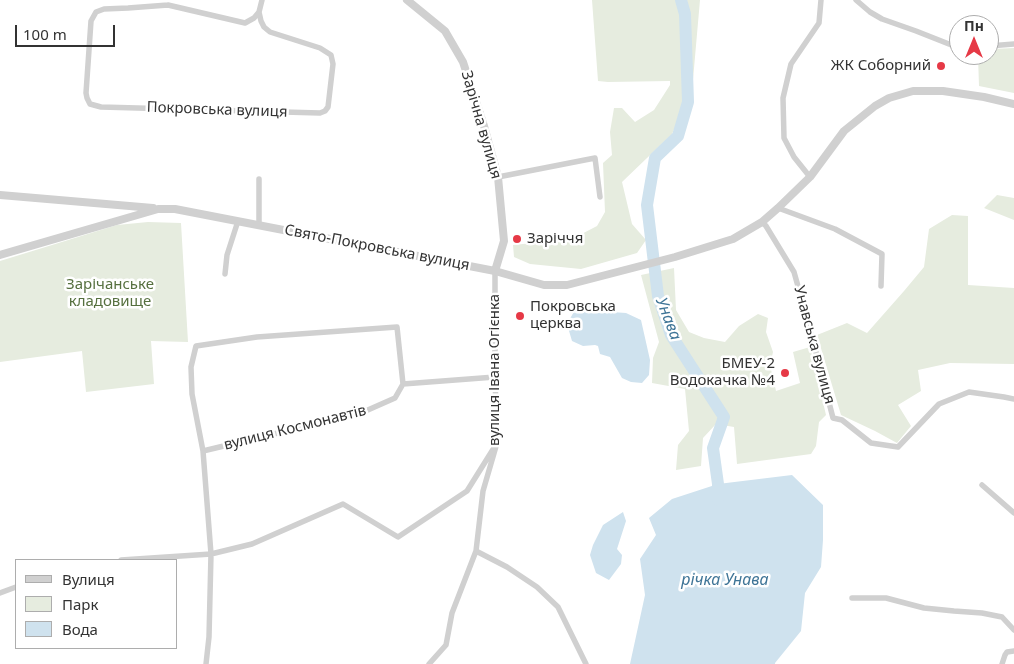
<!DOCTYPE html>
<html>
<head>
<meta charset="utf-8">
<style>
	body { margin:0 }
	#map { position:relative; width:1014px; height:664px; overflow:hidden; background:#fff; font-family:"Noto Sans",sans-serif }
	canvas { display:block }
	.legend { position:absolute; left:15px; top:559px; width:162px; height:90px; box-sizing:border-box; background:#fff; border:1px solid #adadad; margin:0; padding:6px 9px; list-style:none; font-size:15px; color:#333 }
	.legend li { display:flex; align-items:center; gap:10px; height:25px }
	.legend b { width:25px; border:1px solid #adadad }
	.north { position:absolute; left:949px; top:15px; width:50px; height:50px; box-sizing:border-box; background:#fff; border:1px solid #adadad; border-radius:50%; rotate:0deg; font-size:14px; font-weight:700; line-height:20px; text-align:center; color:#333 }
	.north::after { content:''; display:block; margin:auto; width:18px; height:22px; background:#e63946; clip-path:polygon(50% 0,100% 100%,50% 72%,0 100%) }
	.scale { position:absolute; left:15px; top:25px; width:100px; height:22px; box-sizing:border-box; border:2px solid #333; border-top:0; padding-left:6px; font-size:15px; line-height:18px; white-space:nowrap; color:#333; -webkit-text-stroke:4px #fff; paint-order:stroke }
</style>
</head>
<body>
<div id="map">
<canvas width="1014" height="664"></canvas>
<ul class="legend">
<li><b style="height:6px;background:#d0d0d0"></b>Вулиця</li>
<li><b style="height:14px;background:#e6ecdf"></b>Парк</li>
<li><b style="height:14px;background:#cfe2ee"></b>Вода</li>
</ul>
<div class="north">Пн</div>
<div class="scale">100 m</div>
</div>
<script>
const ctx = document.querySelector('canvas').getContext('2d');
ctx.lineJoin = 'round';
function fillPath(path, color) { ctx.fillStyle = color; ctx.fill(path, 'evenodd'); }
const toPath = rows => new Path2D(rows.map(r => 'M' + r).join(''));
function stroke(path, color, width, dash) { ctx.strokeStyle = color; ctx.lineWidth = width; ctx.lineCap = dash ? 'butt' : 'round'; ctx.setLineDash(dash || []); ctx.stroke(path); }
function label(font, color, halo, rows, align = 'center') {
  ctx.font = font + ' "Noto Sans",sans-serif'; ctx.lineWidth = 5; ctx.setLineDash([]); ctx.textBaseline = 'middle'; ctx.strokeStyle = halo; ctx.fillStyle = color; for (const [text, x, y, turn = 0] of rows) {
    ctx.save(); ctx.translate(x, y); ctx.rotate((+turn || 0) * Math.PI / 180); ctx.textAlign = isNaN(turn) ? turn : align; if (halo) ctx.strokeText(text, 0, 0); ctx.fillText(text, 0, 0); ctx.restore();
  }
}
const green = toPath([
	[592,0,669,0,669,1,669,0,700,0,692,91,672,134,622,182,632,224,646,240,637,253,581,269,530,264,514,257,513,245,572,239,597,226,605,212,603,163,612,155,610,132,614,108,622,108,635,122,654,110,670,85,670,81,608,82,598,81],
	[1014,48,1014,93,979,86,978,56,989,55,989,51,993,49],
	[997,195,1014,198,1014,220,984,208],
	[952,215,968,216,968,285,1014,288,1014,364,950,363,918,370,921,391,898,405,911,426,897,443,875,431,841,415,817,335,847,323,867,333,904,291,924,267,929,229],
	[148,222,181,223,188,342,151,341,154,384,86,392,82,351,0,362,0,261,117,225],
	[674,268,676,310,689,332,704,338,725,342,739,326,758,314,768,318,766,332,773,352,770,365,776,391,800,383,793,352,810,347,826,415,819,422,816,446,811,454,737,464,734,427,716,424,703,438,701,466,676,470,678,445,689,431,685,389,652,383,653,358,659,342,641,275]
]);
const water = toPath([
	[588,305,597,311,626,313,641,320,650,360,649,375,642,383,631,382,622,378,610,357,600,354,598,346,595,345,583,346,572,341,567,324,576,308],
	[792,475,823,505,823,540,821,567,805,593,801,631,775,663,775,664,630,664,645,595,640,559,656,535,649,518,672,499,718,484],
	[623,512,626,521,617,549,622,555,621,564,609,580,596,573,590,555,593,545,603,525]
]);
const river = toPath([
	[681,0,685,14,688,102,678,136,655,158,647,205,658,296,671,335,724,417,713,448,718,484,718,500]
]);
const minor = toPath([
	[856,0,870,12,882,19,916,31,959,48],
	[168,5,245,23,254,18,259,12,261,21,264,27,270,32,320,48,331,55,333,64,328,107,325,111,320,113,101,107,90,104,87,98,86,93,91,21,96,12,104,9,128,8,168,5],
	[259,12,262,0],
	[989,46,1014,44],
	[498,177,595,158,600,197],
	[810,177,794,157,784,138,783,98,791,64,819,23,821,0],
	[259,179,259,225],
	[778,208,835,229,882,254,881,286],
	[762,222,766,226,794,272,810,329,833,418,842,420,871,443,898,447,939,404,969,392,1004,397,1014,399],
	[225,274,227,255,238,221],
	[203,451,361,413,395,398,403,384,495,377],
	[982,485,1014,513],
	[476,551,507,567,537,587,558,607,586,664],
	[121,560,211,554,252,544,343,504,398,537,467,491,497,443],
	[0,593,16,587],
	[852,598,886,598,924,608,954,611,982,613,1002,617,1014,630],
	[206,664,209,637,211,554,203,451,192,394,191,367,196,346,257,337,397,327,403,384],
	[429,664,446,645,452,613,476,551,483,491,497,443,495,377,495,271],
	[1002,664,1005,655,1007,652,1014,651]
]);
const tertiary = toPath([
	[407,0,445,31,463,62,484,126,498,177,504,241,495,271],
	[0,195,153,208],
	[0,255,158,209,175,209,495,271,544,285,567,285,675,257,733,239,762,222,778,208,810,177,844,131,875,106,889,98,913,91,943,91,984,97,1014,104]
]);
const markers = [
	[941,66,5,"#e63946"],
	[517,239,5,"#e63946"],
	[520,316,5,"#e63946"],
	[785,373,5,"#e63946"]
];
const poiNames = [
	["ЖК Соборний",931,66],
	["Заріччя",527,239,"left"],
	["Покровська",530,307,"left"],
	["церква",530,324,"left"],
	["БМЕУ-2",775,364],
	["Водокачка №4",775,381]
];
const streetNames = [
	["Покровська вулиця",217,110,2],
	["Зарічна вулиця",481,125,74],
	["Свято-Покровська вулиця",377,248,11],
	["Унавська вулиця",814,345,75],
	["вулиця Івана Огієнка",495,370,-90],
	["вулиця Космонавтів",295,428,-14]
];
const parkNames = [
	["Зарічанське",110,285],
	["кладовище",110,302]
];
const waterNames = [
	["Унава",668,319,69],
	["річка Унава",725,580]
];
fillPath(green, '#e6ecdf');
fillPath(water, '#cfe2ee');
stroke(river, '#cfe2ee', 12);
stroke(minor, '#d0d0d0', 5.5);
stroke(tertiary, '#d0d0d0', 8);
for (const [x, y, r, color] of markers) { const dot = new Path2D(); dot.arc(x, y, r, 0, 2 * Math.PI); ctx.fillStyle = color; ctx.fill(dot); stroke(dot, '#fff', 2); }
label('15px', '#333', '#fff', poiNames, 'right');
label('15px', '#333', '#fff', streetNames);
label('15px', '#56703f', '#fff', parkNames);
label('italic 16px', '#3f7597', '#fff', waterNames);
</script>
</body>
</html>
